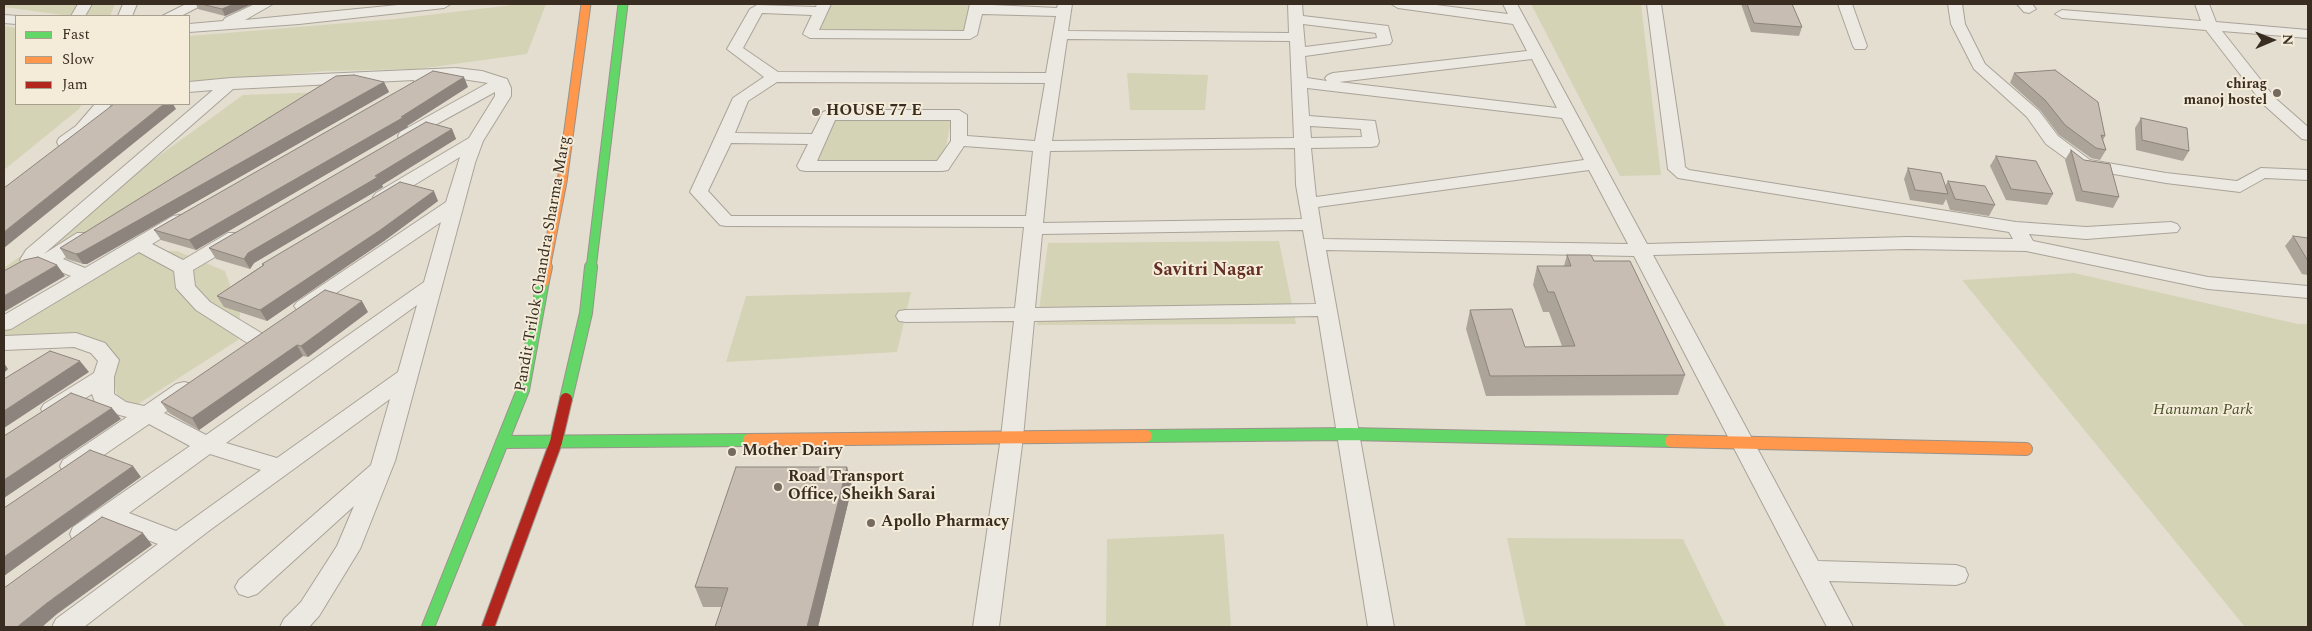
<!DOCTYPE html>
<html>
<head>
<meta charset="utf-8">
<style>
	body { margin:0 }
	#map { position:relative; width:2312px; height:631px; overflow:hidden; background:#e4ded1; font-family:Spectral,serif }
	canvas { display:block }
	.frame { position:absolute; inset:0; border:5px solid #392c21; pointer-events:none }
	.legend { position:absolute; left:15px; top:15px; width:175px; height:90px; box-sizing:border-box; background:#f4ebd9; border:1px solid #a99f8f; margin:0; padding:6px 9px; list-style:none; font-size:15px; color:#392c21 }
	.legend li { display:flex; align-items:center; gap:10px; height:25px }
	.legend b { width:25px; border:1px solid #a99f8f }
	.north { position:absolute; left:2247px; top:15px; width:50px; height:50px; -webkit-text-stroke:4px #f4ebd9; paint-order:stroke; rotate:89deg; font-size:14px; font-weight:700; line-height:20px; text-align:center; color:#392c21 }
	.north::after { content:''; display:block; margin:auto; width:18px; height:22px; background:#392c21; clip-path:polygon(50% 0,100% 100%,50% 72%,0 100%) }
</style>
</head>
<body>
<div id="map">
<canvas width="2312" height="631"></canvas>
<div class="frame"></div>
<ul class="legend">
<li><b style="height:6px;background:#63d668"></b>Fast</li>
<li><b style="height:6px;background:#ff974d"></b>Slow</li>
<li><b style="height:6px;background:#b3261e"></b>Jam</li>
</ul>
<div class="north">N</div>
</div>
<script>
const ctx = document.querySelector('canvas').getContext('2d');
ctx.lineJoin = 'round';
function fillPath(path, color) { ctx.fillStyle = color; ctx.fill(path, 'evenodd'); }
const toPath = rows => new Path2D(rows.map(r => 'M' + r).join(''));
function stroke(path, color, width, dash) { ctx.strokeStyle = color; ctx.lineWidth = width; ctx.lineCap = dash ? 'butt' : 'round'; ctx.setLineDash(dash || []); ctx.stroke(path); }
function label(font, color, halo, rows, align = 'center') {
  ctx.font = font + ' Spectral,serif'; ctx.lineWidth = 4; ctx.setLineDash([]); ctx.textBaseline = 'middle'; ctx.strokeStyle = halo; ctx.fillStyle = color; for (const [text, x, y, turn = 0] of rows) {
    ctx.save(); ctx.translate(x, y); ctx.rotate((+turn || 0) * Math.PI / 180); ctx.textAlign = isNaN(turn) ? turn : align; if (halo) ctx.strokeText(text, 0, 0); ctx.fillText(text, 0, 0); ctx.restore();
  }
}
const green = toPath([
	[4,4,115,4,110,16,70,16,4,7],
	[521,4,546,4,527,54,418,69,326,71,189,83,189,36,395,19],
	[820,4,977,4,970,35,810,34],
	[1531,4,1641,4,1661,175,1620,176],
	[4,26,16,28,16,104,82,104,79,109,4,170],
	[1127,73,1208,75,1205,110,1130,110],
	[324,92,4,281,4,268,243,95],
	[823,121,951,121,942,166,806,166],
	[1279,241,1296,324,1037,325,1048,243],
	[136,251,177,251,225,271,240,313,238,340,121,415,107,349,62,343,4,342,4,331],
	[2074,273,2298,324,2308,324,2308,627,2245,627,1962,280],
	[911,292,897,352,726,362,746,296],
	[1224,534,1231,627,1106,627,1107,539],
	[1507,538,1683,539,1726,627,1526,627]
]);
const street = toPath([
	[78,4,92,4,85,16,71,16,78,4],
	[123,4,137,4,132,16,118,16,123,4],
	[186,4,204,4,181,16,162,16,186,4],
	[255,4,273,4,245,20,408,4,451,4,444,8,299,24,189,32,189,24,223,21,225,18,255,4],
	[817,4,831,4,819,30,964,31,970,4,1057,8,1058,4,1072,4,1068,31,1289,33,1288,4,1302,4,1303,16,1388,26,1392,41,1390,44,1305,56,1307,78,1327,81,1325,78,1328,75,1333,73,1527,51,1513,24,1398,8,1391,4,1428,4,1508,14,1503,4,1517,4,1647,244,1908,237,2013,239,2009,232,1678,178,1668,169,1647,4,1661,4,1684,158,1685,167,1689,170,2016,222,2086,227,2171,222,2177,224,2180,228,2177,232,2086,239,2029,234,2033,241,2208,277,2308,286,2308,298,2208,289,2026,251,1908,249,1653,255,1818,561,1956,565,1965,568,1968,575,1965,582,1956,585,1829,581,1853,627,1827,627,1634,256,1326,250,1394,627,1368,627,1318,316,1034,321,1023,437,999,627,973,627,1001,437,1014,321,906,322,899,321,896,316,899,311,906,310,1015,308,1024,227,726,226,720,225,690,192,733,98,764,77,727,49,750,9,757,5,816,7,817,4],
	[762,13,812,15,803,34,810,38,970,39,977,35,982,14,1056,16,1046,73,778,72,743,48,762,13],
	[1303,24,1376,33,1377,38,1305,47,1303,24],
	[1067,39,1290,41,1294,138,1052,141,1067,39],
	[1532,59,1557,108,1339,82,1532,59],
	[777,82,1045,83,1035,141,967,136,967,115,959,110,829,110,823,112,812,134,735,133,748,101,777,82],
	[1307,88,1562,118,1584,160,1316,197,1311,148,1371,147,1377,146,1379,142,1375,121,1309,116,1307,88],
	[835,120,951,120,951,141,937,161,817,161,835,120],
	[1310,126,1361,129,1362,137,1311,138,1310,126],
	[731,143,808,144,797,166,800,170,806,171,942,171,948,170,964,146,1033,151,1026,216,731,216,708,191,731,143],
	[1295,148,1296,185,1302,219,1043,223,1050,151,1295,148],
	[1589,170,1628,244,1323,239,1318,207,1589,170],
	[1303,230,1316,304,1035,308,1042,234,1303,230],
	[1838,4,1852,4,1867,46,1865,49,1855,49,1853,46,1838,4],
	[1948,4,1962,4,1965,24,1985,64,2039,111,2058,136,2090,160,2166,173,2237,181,2261,168,2308,170,2308,180,2265,178,2240,192,2166,183,2079,168,2046,144,2027,117,1974,69,1951,24,1948,4],
	[2017,4,2032,4,2036,9,2029,13,2024,12,2017,4],
	[2195,4,2209,4,2216,22,2308,30,2308,38,2222,31,2275,98,2308,127,2308,140,2302,139,2263,104,2206,30,2062,18,2055,14,2062,10,2201,21,2195,4],
	[4,15,18,16,16,16,16,24,4,23,4,15],
	[456,68,482,71,507,79,511,88,511,96,483,141,475,163,395,461,360,549,319,616,309,627,280,627,284,619,301,602,337,546,354,506,257,594,248,597,239,594,235,587,239,580,371,465,390,399,210,530,84,627,52,627,56,619,158,544,111,526,91,541,82,543,73,541,70,534,73,527,190,446,149,424,79,472,71,474,63,472,60,466,63,460,127,417,112,413,95,402,92,394,60,414,52,417,44,414,41,409,44,404,94,373,98,361,91,353,74,347,4,350,4,336,76,333,105,343,119,360,114,377,114,394,126,402,144,406,176,384,184,382,192,384,195,389,192,394,164,413,206,435,424,282,441,222,311,310,304,312,297,310,294,306,297,302,446,202,460,157,388,201,376,201,373,197,376,193,469,138,495,96,495,92,406,141,400,140,398,136,400,132,488,83,456,78,437,78,421,86,415,84,414,80,233,89,44,254,77,233,91,233,93,237,91,241,63,259,85,268,173,216,179,215,185,216,188,220,185,224,152,244,183,260,228,233,242,233,244,237,242,241,193,270,195,286,210,302,263,334,266,339,263,344,256,346,249,344,196,310,176,288,174,271,139,252,11,329,4,330,4,315,71,276,46,266,33,269,26,267,20,260,26,250,213,90,189,92,189,82,231,78,456,68],
	[417,305,398,372,277,458,226,443,417,305],
	[210,454,261,470,176,531,129,513,210,454],
	[95,104,111,104,105,115,88,134,71,146,59,146,57,142,59,138,76,126,95,104]
]);
const fastFar1 = toPath([
	[591,269,623,4]
]);
const fast = toPath([
	[566,399,586,313,591,267],
	[1146,436,1349,434,1671,441],
	[502,442,749,440],
	[428,627,523,390,543,281]
]);
const slowFar1 = toPath([
	[545,269,562,182,586,4]
]);
const slow = toPath([
	[543,281,546,267],
	[749,440,1146,436],
	[1671,441,2026,449]
]);
const jam = toPath([
	[488,627,556,442,566,399]
]);
const wall = toPath([
	[196,4,252,4,225,16,198,9],
	[1741,4,1792,4,1802,27,1799,36,1751,32],
	[2014,73,2105,136,2103,140,2106,150,2100,160,2091,158,2059,135,2040,110,2010,83],
	[384,82,389,92,87,264,83,264,67,259,60,248],
	[468,87,407,126,408,127,196,250,161,240,154,230],
	[2141,118,2189,151,2183,161,2136,150,2135,128],
	[452,129,456,139,382,185,383,187,254,263,250,269,216,259,209,248],
	[2071,150,2119,197,2113,208,2076,201,2065,160],
	[1996,156,2053,194,2047,205,2006,200,1990,166],
	[1908,168,1945,186,1948,181,1995,205,1989,216,1950,210,1946,199,1943,205,1910,200,1904,179],
	[438,201,384,241,267,321,224,307,217,296,263,265,262,264],
	[2293,236,2308,238,2308,275,2302,274,2285,246],
	[1567,255,1594,261,1685,375,1678,395,1486,396,1466,329,1470,310,1525,347,1562,346,1549,312,1543,312,1533,285,1537,266,1564,266],
	[368,312,308,357,303,356,199,430,169,413,161,402],
	[847,467,852,487,818,627,715,627,722,607,703,607,695,587]
]);
const shadedWall = toPath([
	[234,4,252,4,225,16,222,9],
	[464,77,468,87,407,126,408,127,196,250,189,240],
	[384,82,389,92,87,264,83,264,76,254],
	[164,104,173,104,176,109,4,248,4,232],
	[452,129,456,139,382,185,383,187,254,263,250,269,244,259,248,253],
	[434,191,438,201,384,241,267,321,260,310],
	[57,265,65,276,4,312,4,296],
	[362,301,368,312,308,357,301,346],
	[297,345,303,356,199,430,192,418],
	[80,361,89,372,4,428,4,411],
	[4,363,8,369,4,373],
	[112,408,121,419,4,498,4,480],
	[133,466,141,477,4,576,4,557],
	[847,467,852,487,818,627,807,627],
	[143,533,152,545,57,614,42,627,17,627,47,603]
]);
const building = toPath([
	[201,4,234,4,222,9,201,4],
	[1747,4,1792,4,1802,27,1754,23,1747,4],
	[2055,70,2098,102,2105,136,2101,135,2106,150,2096,148,2065,125,2045,100,2014,73,2055,70],
	[433,71,464,77,401,117,404,117,189,240,154,230,433,71],
	[354,75,384,82,80,253,76,254,60,248,336,76,354,75],
	[114,104,164,104,4,232,4,188,114,104],
	[2141,118,2187,128,2189,151,2142,140,2141,118],
	[426,122,452,129,375,176,378,177,248,253,244,259,209,248,426,122],
	[2071,150,2084,160,2110,164,2119,197,2082,191,2071,150],
	[1996,156,2036,161,2053,194,2011,189,1996,156],
	[1908,168,1941,173,1948,194,1915,190,1908,168],
	[1948,181,1985,186,1995,205,1955,199,1948,181],
	[400,182,434,191,379,231,260,310,217,296,264,265,262,264,400,182],
	[2293,236,2308,238,2308,261,2293,236],
	[1567,255,1591,255,1594,261,1630,261,1685,375,1490,376,1470,310,1512,309,1525,347,1575,346,1554,292,1548,292,1537,266,1571,266,1567,255],
	[38,257,57,265,4,296,4,271,24,260,38,257],
	[325,290,362,301,301,346,297,345,192,418,161,402,325,290],
	[50,351,80,361,4,411,4,379,50,351],
	[71,393,112,408,4,480,4,436,71,393],
	[90,450,133,466,4,557,4,508,90,450],
	[736,467,847,467,807,627,715,627,728,588,695,587,736,467],
	[102,517,143,533,47,603,17,627,4,627,4,588,102,517]
]);
const markers = [
	[2277,93,5,"#756a5f"],
	[816,112,5,"#756a5f"],
	[732,452,5,"#756a5f"],
	[778,487,5,"#756a5f"],
	[871,523,5,"#756a5f"]
];
const farPoinames = [
	["chirag",2267,85],
	["manoj hostel",2267,101]
];
const poiNames = [
	["HOUSE 77 E",826,112],
	["Mother Dairy",742,452],
	["Road Transport",788,478],
	["Office, Sheikh Sarai",788,496],
	["Apollo Pharmacy",881,523]
];
const streetNames = [
	["Pandit Trilok Chandra Sharma Marg",544,264,-80]
];
const parkNames = [
	["Hanuman Park",2203,411]
];
const neighbourhoodNames = [
	["Savitri Nagar",1208,271]
];
fillPath(green, '#d4d3b5');
stroke(street, '#aaa399', 2);
stroke(fastFar1, '#99938a', 11);
stroke(fast, '#99938a', 14);
stroke(slowFar1, '#99938a', 11);
stroke(slow, '#99938a', 14);
stroke(jam, '#99938a', 14);
fillPath(street, '#ece9e2');
stroke(fastFar1, '#63d668', 9);
stroke(fast, '#63d668', 12);
stroke(slowFar1, '#ff974d', 9);
stroke(slow, '#ff974d', 12);
stroke(jam, '#b3261e', 12);
fillPath(wall, '#aca399');
fillPath(shadedWall, '#8c847d');
fillPath(building, '#c8bdb2');
stroke(building, '#8c847d', 1);
for (const [x, y, r, color] of markers) { const dot = new Path2D(); dot.arc(x, y, r, 0, 2 * Math.PI); ctx.fillStyle = color; ctx.fill(dot); stroke(dot, '#f4ebd9', 2); }
label('bold 14px', '#392c21', '#f4ebd9', farPoinames, 'right');
label('bold 16px', '#392c21', '#f4ebd9', poiNames, 'left');
label('16px', '#392c21', '#f4ebd9', streetNames);
label('italic 16px', '#4a5429', '#f4ebd9', parkNames);
label('bold 18px', '#632f24', '#f4ebd9', neighbourhoodNames);
</script>
</body>
</html>
